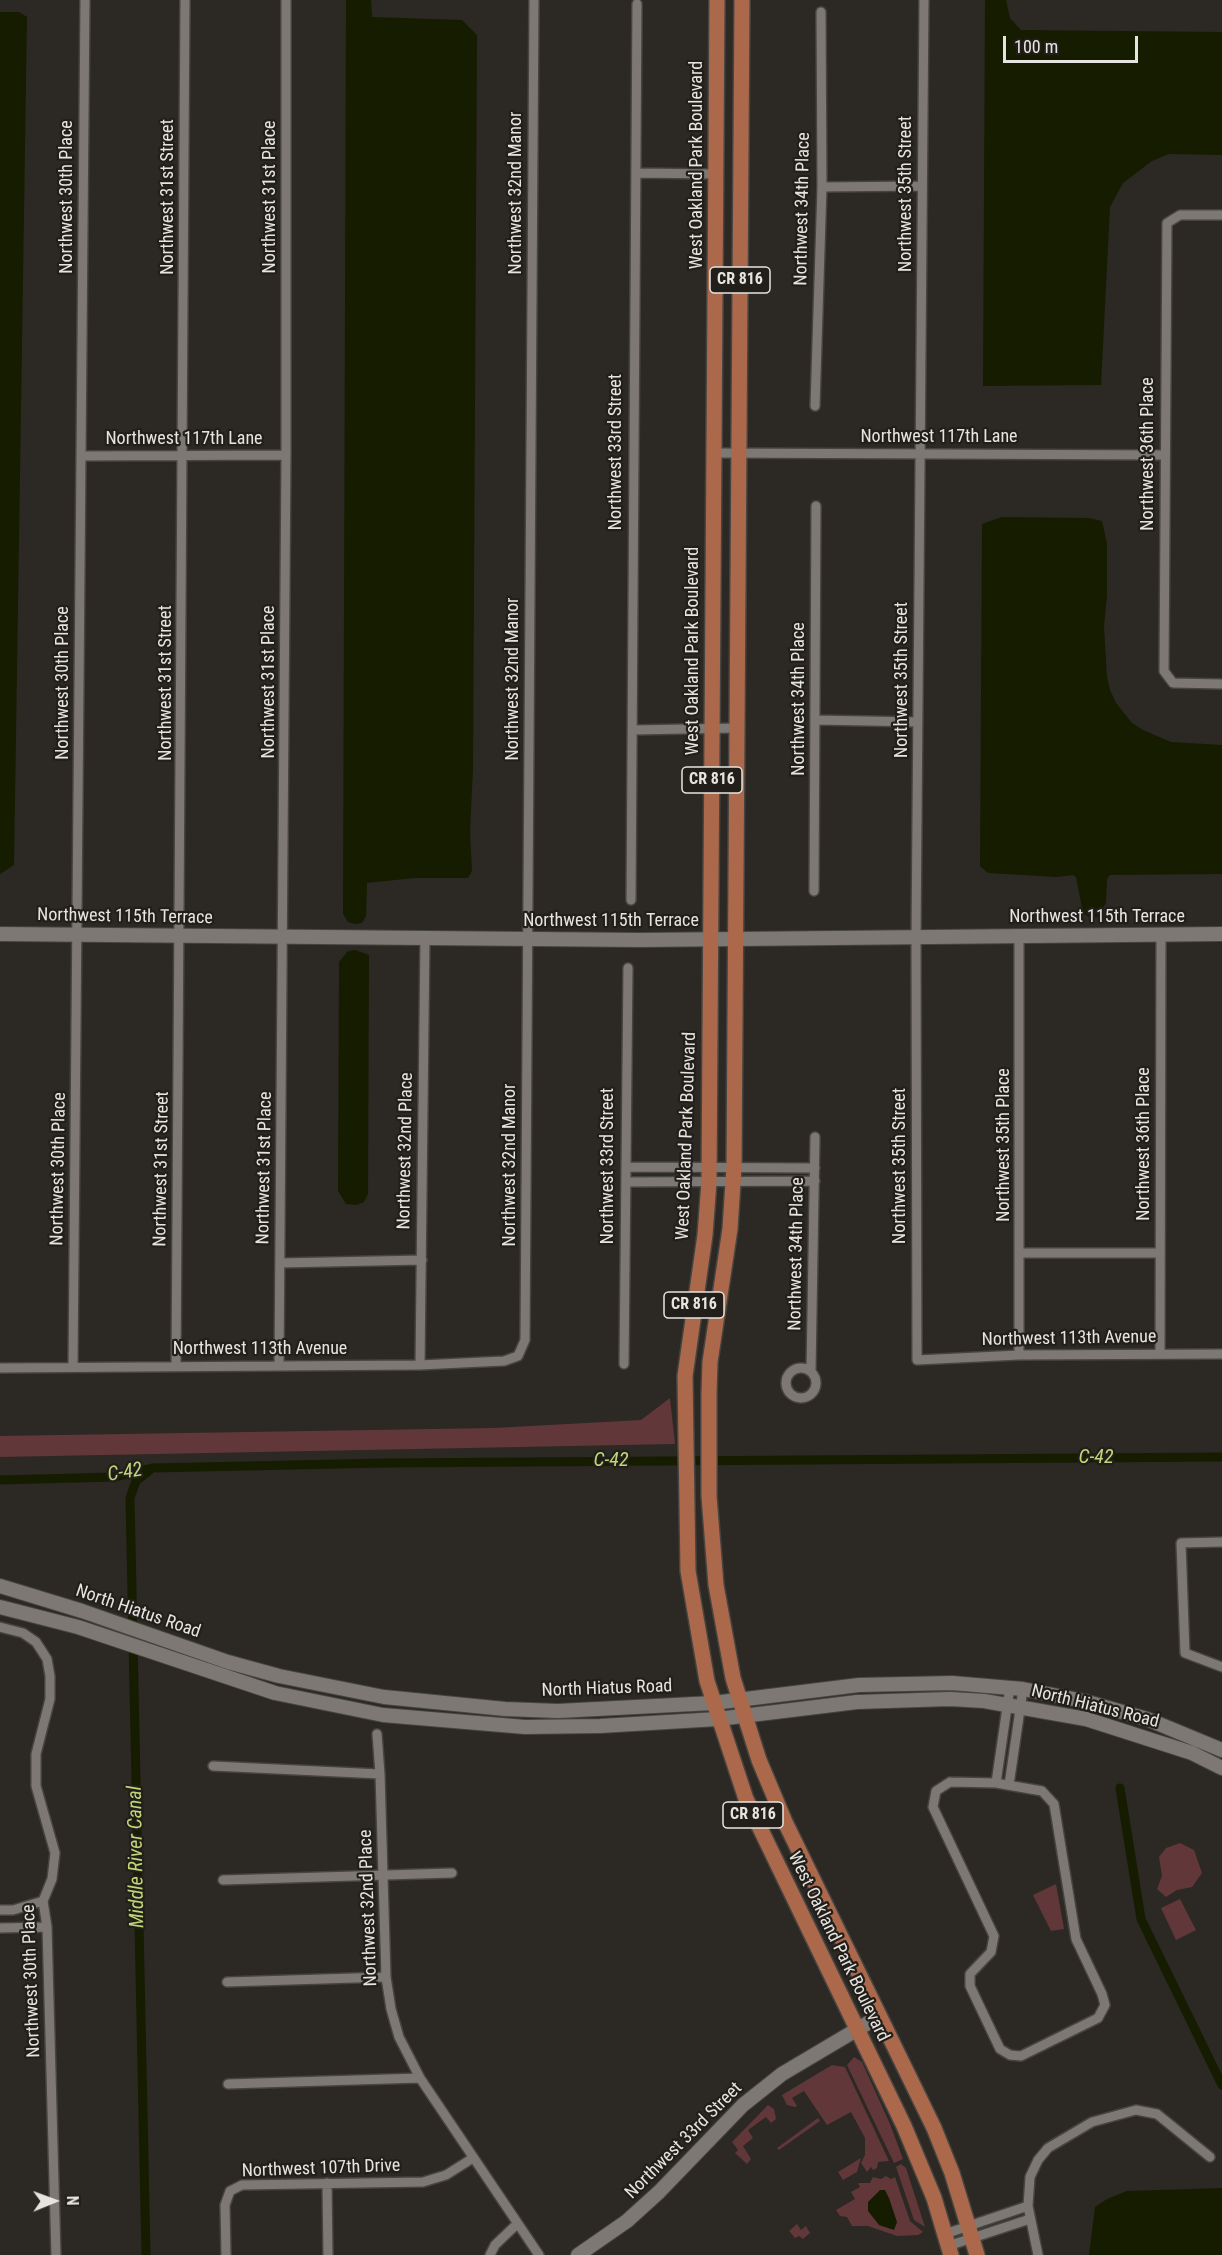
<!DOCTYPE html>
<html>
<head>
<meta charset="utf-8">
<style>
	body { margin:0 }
	#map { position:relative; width:1222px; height:2255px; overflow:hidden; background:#2c2824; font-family:"Roboto Condensed",sans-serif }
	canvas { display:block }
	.north { position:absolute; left:24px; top:2171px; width:60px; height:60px; -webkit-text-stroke:4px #221f1b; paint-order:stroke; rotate:89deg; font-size:16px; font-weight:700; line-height:24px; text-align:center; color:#e6e4e1 }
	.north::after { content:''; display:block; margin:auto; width:21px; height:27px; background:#e6e4e1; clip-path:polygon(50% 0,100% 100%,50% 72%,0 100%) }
	.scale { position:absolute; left:1003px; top:36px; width:135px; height:27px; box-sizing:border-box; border:3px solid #e6e4e1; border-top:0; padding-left:8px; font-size:18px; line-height:21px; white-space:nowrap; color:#e6e4e1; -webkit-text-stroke:4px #221f1b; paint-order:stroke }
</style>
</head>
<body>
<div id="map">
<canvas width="1222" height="2255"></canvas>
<div class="north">N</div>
<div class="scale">100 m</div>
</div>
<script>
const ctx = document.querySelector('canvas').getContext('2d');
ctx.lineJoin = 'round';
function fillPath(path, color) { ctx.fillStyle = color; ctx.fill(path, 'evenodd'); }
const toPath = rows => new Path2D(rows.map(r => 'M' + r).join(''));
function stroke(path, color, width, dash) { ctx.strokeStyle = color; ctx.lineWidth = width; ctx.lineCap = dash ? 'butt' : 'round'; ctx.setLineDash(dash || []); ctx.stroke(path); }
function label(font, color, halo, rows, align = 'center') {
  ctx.font = font + ' "Roboto Condensed",sans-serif'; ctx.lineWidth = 4.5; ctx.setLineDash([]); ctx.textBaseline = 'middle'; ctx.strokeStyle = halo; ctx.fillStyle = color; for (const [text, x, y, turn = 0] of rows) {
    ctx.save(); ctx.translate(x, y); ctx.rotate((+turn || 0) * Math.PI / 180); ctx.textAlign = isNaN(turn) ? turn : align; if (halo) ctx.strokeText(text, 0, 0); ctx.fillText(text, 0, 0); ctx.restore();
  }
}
const green = toPath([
	[670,1398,675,1444,0,1457,0,1436,494,1428,641,1420],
	[1180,1843,1194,1850,1202,1873,1192,1887,1177,1890,1166,1897,1157,1889,1162,1876,1159,1857,1166,1848],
	[1056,1884,1064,1929,1051,1931,1033,1895],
	[1180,1899,1196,1930,1176,1940,1161,1908],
	[854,2057,862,2062,890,2124,903,2159,894,2163,847,2065],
	[832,2065,845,2067,889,2161,878,2162,877,2168,873,2170,871,2167,867,2172,861,2163,865,2155,865,2138,851,2112,827,2125,804,2091,792,2098,797,2106,795,2107,787,2105,782,2095],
	[768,2105,774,2109,776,2119,771,2123,766,2117,748,2130,753,2138,743,2146,751,2159,747,2164,735,2153,738,2150,732,2142],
	[818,2118,820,2121,779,2150,777,2148],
	[861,2158,857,2172,843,2180,838,2172],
	[901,2164,906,2168,925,2227,914,2220,896,2167],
	[886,2176,891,2179,895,2177,910,2221,923,2232,918,2235,897,2236,868,2226,852,2226,847,2217,840,2216,836,2210,855,2199,851,2192,860,2187,858,2183,870,2183,873,2177,881,2179],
	[797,2224,801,2230,806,2226,810,2233,803,2239,799,2236,795,2238,789,2231]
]);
const water = toPath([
	[346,0,371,0,372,17,462,20,477,35,473,769,470,831,472,871,468,878,414,878,367,883,366,916,362,923,355,924,348,922,343,914],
	[985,0,1006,0,1010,18,1021,30,1222,32,1222,155,1169,154,1152,161,1123,183,1110,207,1101,385,983,386],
	[0,12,19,12,27,17,14,865,0,874],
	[1002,517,1088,518,1102,521,1107,544,1107,596,1104,626,1107,677,1110,690,1116,703,1132,723,1143,730,1171,742,1222,745,1222,874,1110,875,1107,879,1106,903,1097,917,1090,918,1083,913,1076,877,1073,875,1056,877,988,873,980,866,982,524],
	[355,950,369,955,368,1194,364,1202,356,1205,346,1204,338,1191,339,962,348,951],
	[1222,2188,1222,2255,1089,2255,1095,2207,1107,2199,1127,2191],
	[880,2190,885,2190,889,2198,897,2222,894,2230,879,2225,868,2211,868,2202]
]);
const canal = toPath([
	[0,1480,115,1477,152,1468,386,1463,1222,1457],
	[1120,1788,1141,1919,1222,2085],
	[146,2255,130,1498,136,1481,150,1470]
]);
const street = toPath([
	[924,0,916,937,917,1360,1019,1355,1222,1354],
	[636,173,716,174],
	[822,187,922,186],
	[1222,215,1180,215,1167,223,1164,671,1173,683,1222,684],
	[815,406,822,187,821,12],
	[714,453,1164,455],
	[82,456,286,455],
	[816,720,918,722],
	[633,730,737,728],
	[814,891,816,506],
	[631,900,637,4],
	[626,1167,815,1168],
	[626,1182,815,1181],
	[1021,1253,1160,1253],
	[280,1263,422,1260],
	[1160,1353,1161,935],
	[1019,1355,1019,935],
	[624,1364,628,968],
	[279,1365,286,455,286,0],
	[420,1365,425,937],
	[176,1366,185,0],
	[73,1367,85,0],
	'786 1383a15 15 0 1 1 30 0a15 15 0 1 1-30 0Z',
	[0,1368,420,1365,504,1361,518,1356,525,1340,534,0],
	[811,1371,815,1137],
	[1222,1542,1181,1543,1185,1653,1222,1667],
	[0,1627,23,1633,36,1642,47,1659,50,1676,50,1699,36,1754,36,1786,55,1853,52,1879,43,1901,47,1927,56,2255],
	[377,1734,380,1774,386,1977,391,2009,399,2037,420,2078,539,2255],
	[213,1766,380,1774],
	[950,1782,996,1783,1042,1791,1054,1804,1076,1939,1102,1994,1105,2005,1098,2018,1021,2056,1010,2055,1000,2049,970,1986,970,1974,991,1952,994,1936,933,1807,936,1791,950,1782],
	[996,1783,1010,1687],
	[1009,1785,1023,1689],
	[223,1880,452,1873],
	[0,1910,13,1910,43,1901],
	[0,1928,47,1927],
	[227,1982,386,1977],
	[228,2084,420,2078],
	[327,2183,328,2255],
	[945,2234,1028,2206],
	[948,2246,1030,2219],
	[226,2255,225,2205,230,2191,242,2185,423,2182,446,2175,473,2158],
	[490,2255,495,2245,517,2224],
	[1038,2255,1028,2206,1030,2177,1038,2160,1048,2148,1092,2122,1136,2110,1157,2114,1210,2157]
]);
const secondary = toPath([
	[0,934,640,940,1222,934],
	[0,1586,82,1611,228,1662,279,1676,384,1697,505,1709,558,1711,713,1703,859,1685,952,1683,1023,1689,1084,1701,1147,1719,1222,1750],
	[0,1607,78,1627,275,1693,383,1715,525,1727,600,1726,718,1719,857,1702,950,1699,984,1701,1086,1719,1192,1753,1222,1768],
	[578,2255,627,2221,659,2192,743,2105,782,2074,878,2017]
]);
const primary = toPath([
	[717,0,709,1182,705,1235,685,1376,688,1571,707,1681,746,1799,904,2126,934,2198,951,2255],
	[742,0,734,1167,730,1229,710,1362,709,1394,709,1496,716,1585,733,1678,759,1760,785,1822,934,2128,952,2173,977,2255]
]);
const shields = [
	[740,280,60],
	[712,780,60],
	[694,1305,60],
	[753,1815,60]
];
const shieldNames = [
	["CR 816",740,280],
	["CR 816",712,780],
	["CR 816",694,1305],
	["CR 816",753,1815]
];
const streetNames = [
	["West Oakland Park Boulevard",697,165,-90],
	["Northwest 32nd Manor",516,193,-90],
	["Northwest 35th Street",906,194,-90],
	["Northwest 30th Place",67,197,-90],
	["Northwest 31st Street",168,197,-90],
	["Northwest 31st Place",270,197,-90],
	["Northwest 34th Place",803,209,-89],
	["Northwest 117th Lane",939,437],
	["Northwest 117th Lane",184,439],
	["Northwest 33rd Street",616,452,-90],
	["Northwest 36th Place",1148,454,-90],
	["West Oakland Park Boulevard",693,651,-90],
	["Northwest 32nd Manor",513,679,-90],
	["Northwest 35th Street",902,680,-90],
	["Northwest 31st Place",269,682,-90],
	["Northwest 30th Place",63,683,-90],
	["Northwest 31st Street",166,683,-90],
	["Northwest 34th Place",799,699,-90],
	["Northwest 115th Terrace",125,917,1],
	["Northwest 115th Terrace",1097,917],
	["Northwest 115th Terrace",611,921],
	["West Oakland Park Boulevard",687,1136,-88],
	["Northwest 36th Place",1144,1144,-90],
	["Northwest 35th Place",1004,1145,-90],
	["Northwest 32nd Place",406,1151,-89],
	["Northwest 32nd Manor",510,1165,-90],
	["Northwest 33rd Street",608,1166,-90],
	["Northwest 35th Street",900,1166,-90],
	["Northwest 31st Place",265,1168,-89],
	["Northwest 30th Place",59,1169,-89],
	["Northwest 31st Street",162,1169,-89],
	["Northwest 34th Place",797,1254,-89],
	["Northwest 113th Avenue",1069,1339,-1],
	["Northwest 113th Avenue",260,1349],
	["North Hiatus Road",138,1612,19],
	["North Hiatus Road",607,1689,-2],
	["North Hiatus Road",1095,1707,14],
	["Northwest 32nd Place",369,1908,-92],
	["West Oakland Park Boulevard",838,1947,64],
	["Northwest 30th Place",32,1981,-92],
	["Northwest 33rd Street",684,2141,-45],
	["Northwest 107th Drive",321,2169,-2]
];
const waterNames = [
	["C-42",1096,1458],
	["C-42",611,1461],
	["C-42",125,1473,-9],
	["Middle River Canal",137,1857,-91]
];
fillPath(green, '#61373a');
fillPath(water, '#161c00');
stroke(canal, '#161c00', 9);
stroke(street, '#464440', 12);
stroke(secondary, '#464440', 16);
stroke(primary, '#464440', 18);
stroke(street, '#7d7873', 9);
stroke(secondary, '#7d7873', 14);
stroke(primary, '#ac684a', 15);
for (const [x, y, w] of shields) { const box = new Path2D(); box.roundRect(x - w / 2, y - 13, w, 26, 4.5); ctx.fillStyle = '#221f1b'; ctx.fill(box); stroke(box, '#e6e4e1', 1.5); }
label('bold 16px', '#e6e4e1', null, shieldNames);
label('18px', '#e6e4e1', '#221f1b', streetNames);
label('italic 20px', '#c1d677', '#221f1b', waterNames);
</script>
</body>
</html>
